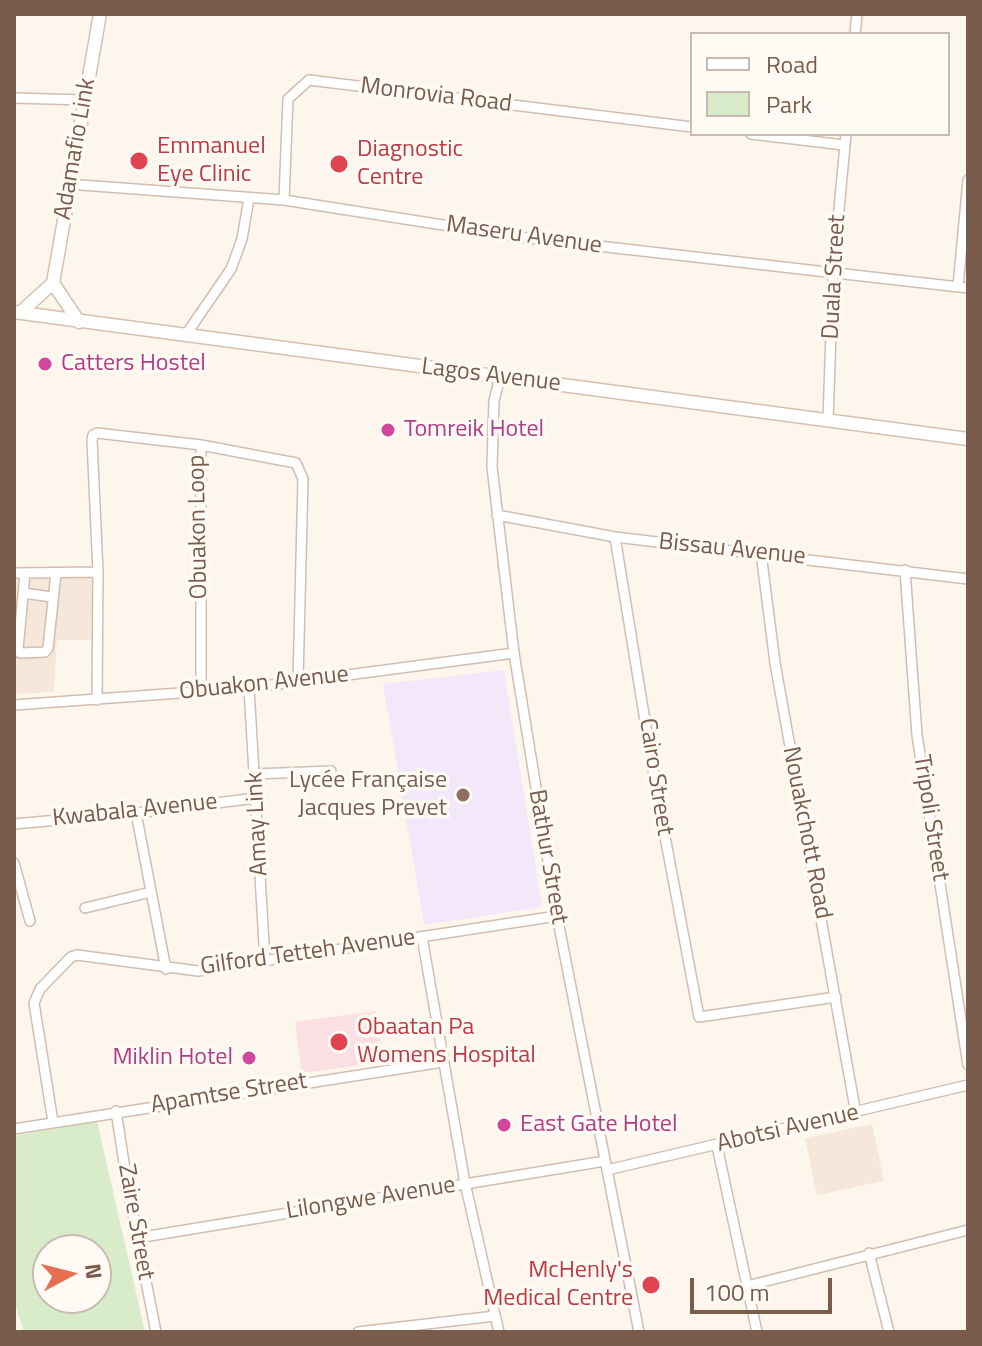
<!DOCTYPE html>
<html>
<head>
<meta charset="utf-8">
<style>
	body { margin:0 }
	#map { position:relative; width:982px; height:1346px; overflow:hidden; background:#fdf6ec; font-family:"Titillium Web",sans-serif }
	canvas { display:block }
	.frame { position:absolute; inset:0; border:16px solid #7a5c4d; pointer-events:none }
	.legend { position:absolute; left:690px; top:32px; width:260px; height:104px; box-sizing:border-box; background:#fffaf3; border:2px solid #cabbb1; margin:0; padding:10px 14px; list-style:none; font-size:24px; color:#7a5c4d }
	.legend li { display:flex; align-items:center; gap:16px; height:40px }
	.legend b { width:40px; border:2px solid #cabbb1 }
	.north { position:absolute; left:32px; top:1234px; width:80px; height:80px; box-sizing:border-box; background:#fffaf3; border:2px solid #cabbb1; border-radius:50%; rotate:83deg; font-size:22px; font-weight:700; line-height:32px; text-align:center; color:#7a5c4d }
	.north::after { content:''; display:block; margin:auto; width:28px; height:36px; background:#e76f51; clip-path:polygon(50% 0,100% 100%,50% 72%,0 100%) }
	.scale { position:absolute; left:690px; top:1278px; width:142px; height:36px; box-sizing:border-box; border:4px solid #7a5c4d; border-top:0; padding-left:10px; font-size:24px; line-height:28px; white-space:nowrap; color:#7a5c4d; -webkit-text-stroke:6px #fffaf3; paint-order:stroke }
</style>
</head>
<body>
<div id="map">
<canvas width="982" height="1346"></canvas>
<div class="frame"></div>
<ul class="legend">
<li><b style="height:10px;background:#fff"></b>Road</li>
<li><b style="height:22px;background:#d8ecc9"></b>Park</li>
</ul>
<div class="north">N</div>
<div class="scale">100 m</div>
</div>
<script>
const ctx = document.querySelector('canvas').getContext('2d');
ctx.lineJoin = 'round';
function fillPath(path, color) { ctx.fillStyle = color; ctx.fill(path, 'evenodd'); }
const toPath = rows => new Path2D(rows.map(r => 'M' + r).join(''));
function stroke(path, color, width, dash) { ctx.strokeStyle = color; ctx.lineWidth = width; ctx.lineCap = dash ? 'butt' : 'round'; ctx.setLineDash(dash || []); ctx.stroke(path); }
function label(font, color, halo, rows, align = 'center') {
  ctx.font = font + ' "Titillium Web",sans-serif'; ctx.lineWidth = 7; ctx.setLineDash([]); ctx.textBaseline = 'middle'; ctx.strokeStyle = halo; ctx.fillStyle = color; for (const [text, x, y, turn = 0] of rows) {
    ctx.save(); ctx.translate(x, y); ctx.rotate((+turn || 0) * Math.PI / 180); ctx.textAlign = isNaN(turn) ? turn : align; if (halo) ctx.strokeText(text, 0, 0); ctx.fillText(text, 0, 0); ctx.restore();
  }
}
const residential = toPath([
	[14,577,93,577,92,640,57,640,54,692,14,694],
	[872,1124,884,1181,817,1195,805,1138]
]);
const education = toPath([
	[504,670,542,907,424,925,383,684]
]);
const medical = toPath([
	[376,1011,383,1062,302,1073,295,1022]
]);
const green = toPath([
	[97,1121,145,1332,24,1332,14,1301,14,1136],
	[48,1250,96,1250,96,1298,48,1298]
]);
const street = toPath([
	[855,34,857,14],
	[14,98,84,100],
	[751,134,844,145],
	[81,185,284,200,519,237,968,288],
	[284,200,288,99,309,80,692,127],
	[958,286,968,180],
	[185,336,231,269,242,239,249,198],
	[500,377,494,401,492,467,514,653,557,916,639,1332],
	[828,420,833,274,846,134],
	[201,445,201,691],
	[497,515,615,537,968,579],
	[615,537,657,794,699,1017,836,997],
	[761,553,775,663,856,1114],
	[905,570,917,735,968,1065],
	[14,573,98,572],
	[25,573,18,649,20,653,45,652,48,648,56,573],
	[23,593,52,597],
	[249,688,265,961],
	[97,700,98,572,92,440,93,435,97,433,201,445,296,463,303,479,298,681],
	[14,705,249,688,514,653],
	[255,774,331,771],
	[136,813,166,969],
	[14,824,136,813,256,798],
	[14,863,30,921],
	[85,908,151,892],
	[422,937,465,1183,499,1332],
	[116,1111,129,1195,156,1332],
	[53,1122,34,1003,40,989,71,957,77,955,198,971,557,916],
	[14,1129,443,1062],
	[717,1146,757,1332],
	[607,1170,968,1085],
	[137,1238,605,1161],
	[869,1253,889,1332],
	[747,1286,968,1230],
	[358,1332,495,1316]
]);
const secondary = toPath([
	[53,283,79,322],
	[14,312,968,439],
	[21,312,53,283,100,14]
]);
const markers = [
	[139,161,10,"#e0444e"],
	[339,164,10,"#e0444e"],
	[45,364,8,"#d1479c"],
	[388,430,8,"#d1479c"],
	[463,795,8,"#8d6e63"],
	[339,1042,10,"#e0444e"],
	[249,1058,8,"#d1479c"],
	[504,1125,8,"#d1479c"],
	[651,1285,10,"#e0444e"]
];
const streetNames = [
	["Monrovia Road",436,96,7],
	["Adamafio Link",76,149,-80],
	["Maseru Avenue",524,236,8],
	["Duala Street",835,277,-87],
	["Lagos Avenue",491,376,7],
	["Obuakon Loop",199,527,-91],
	["Bissau Avenue",732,550,6],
	["Obuakon Avenue",264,684,-6],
	["Cairo Street",655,777,81],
	["Kwabala Avenue",135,811,-6],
	["Tripoli Street",930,818,81],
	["Amay Link",258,824,-93],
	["Nouakchott Road",806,833,79],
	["Bathur Street",547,857,80],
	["Gilford Tetteh Avenue",308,953,-8],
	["Apamtse Street",229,1094,-9],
	["Abotsi Avenue",788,1129,-13],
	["Lilongwe Avenue",371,1199,-9],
	["Zaire Street",135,1222,80]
];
const healthNames = [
	["Emmanuel",157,147],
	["Eye Clinic",157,175],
	["Diagnostic",357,150],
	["Centre",357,178],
	["Obaatan Pa",357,1028],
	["Womens Hospital",357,1056],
	["McHenly's",633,1271,"right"],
	["Medical Centre",633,1299,"right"]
];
const hotelNames = [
	["Catters Hostel",61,364],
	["Tomreik Hotel",404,430],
	["Miklin Hotel",233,1058,"right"],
	["East Gate Hotel",520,1125]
];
const educationNames = [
	["Lycée Française",447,781],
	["Jacques Prevet",447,809]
];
fillPath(residential, '#f5e8da');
fillPath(education, '#f3e8fa');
fillPath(medical, '#fbdfe3');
fillPath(green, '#d8ecc9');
stroke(street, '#d1beb0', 12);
stroke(secondary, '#d6c0b0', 15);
stroke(street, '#fff', 9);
stroke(secondary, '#fff', 12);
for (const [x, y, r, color] of markers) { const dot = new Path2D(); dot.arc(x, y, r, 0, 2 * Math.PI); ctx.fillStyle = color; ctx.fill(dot); stroke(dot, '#fffaf3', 3); }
label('24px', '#7a5c4d', '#fffaf3', streetNames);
label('24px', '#be3a42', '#fffaf3', healthNames, 'left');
label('24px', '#b23c85', '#fffaf3', hotelNames, 'left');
label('24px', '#785e54', '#fffaf3', educationNames, 'right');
</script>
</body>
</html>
